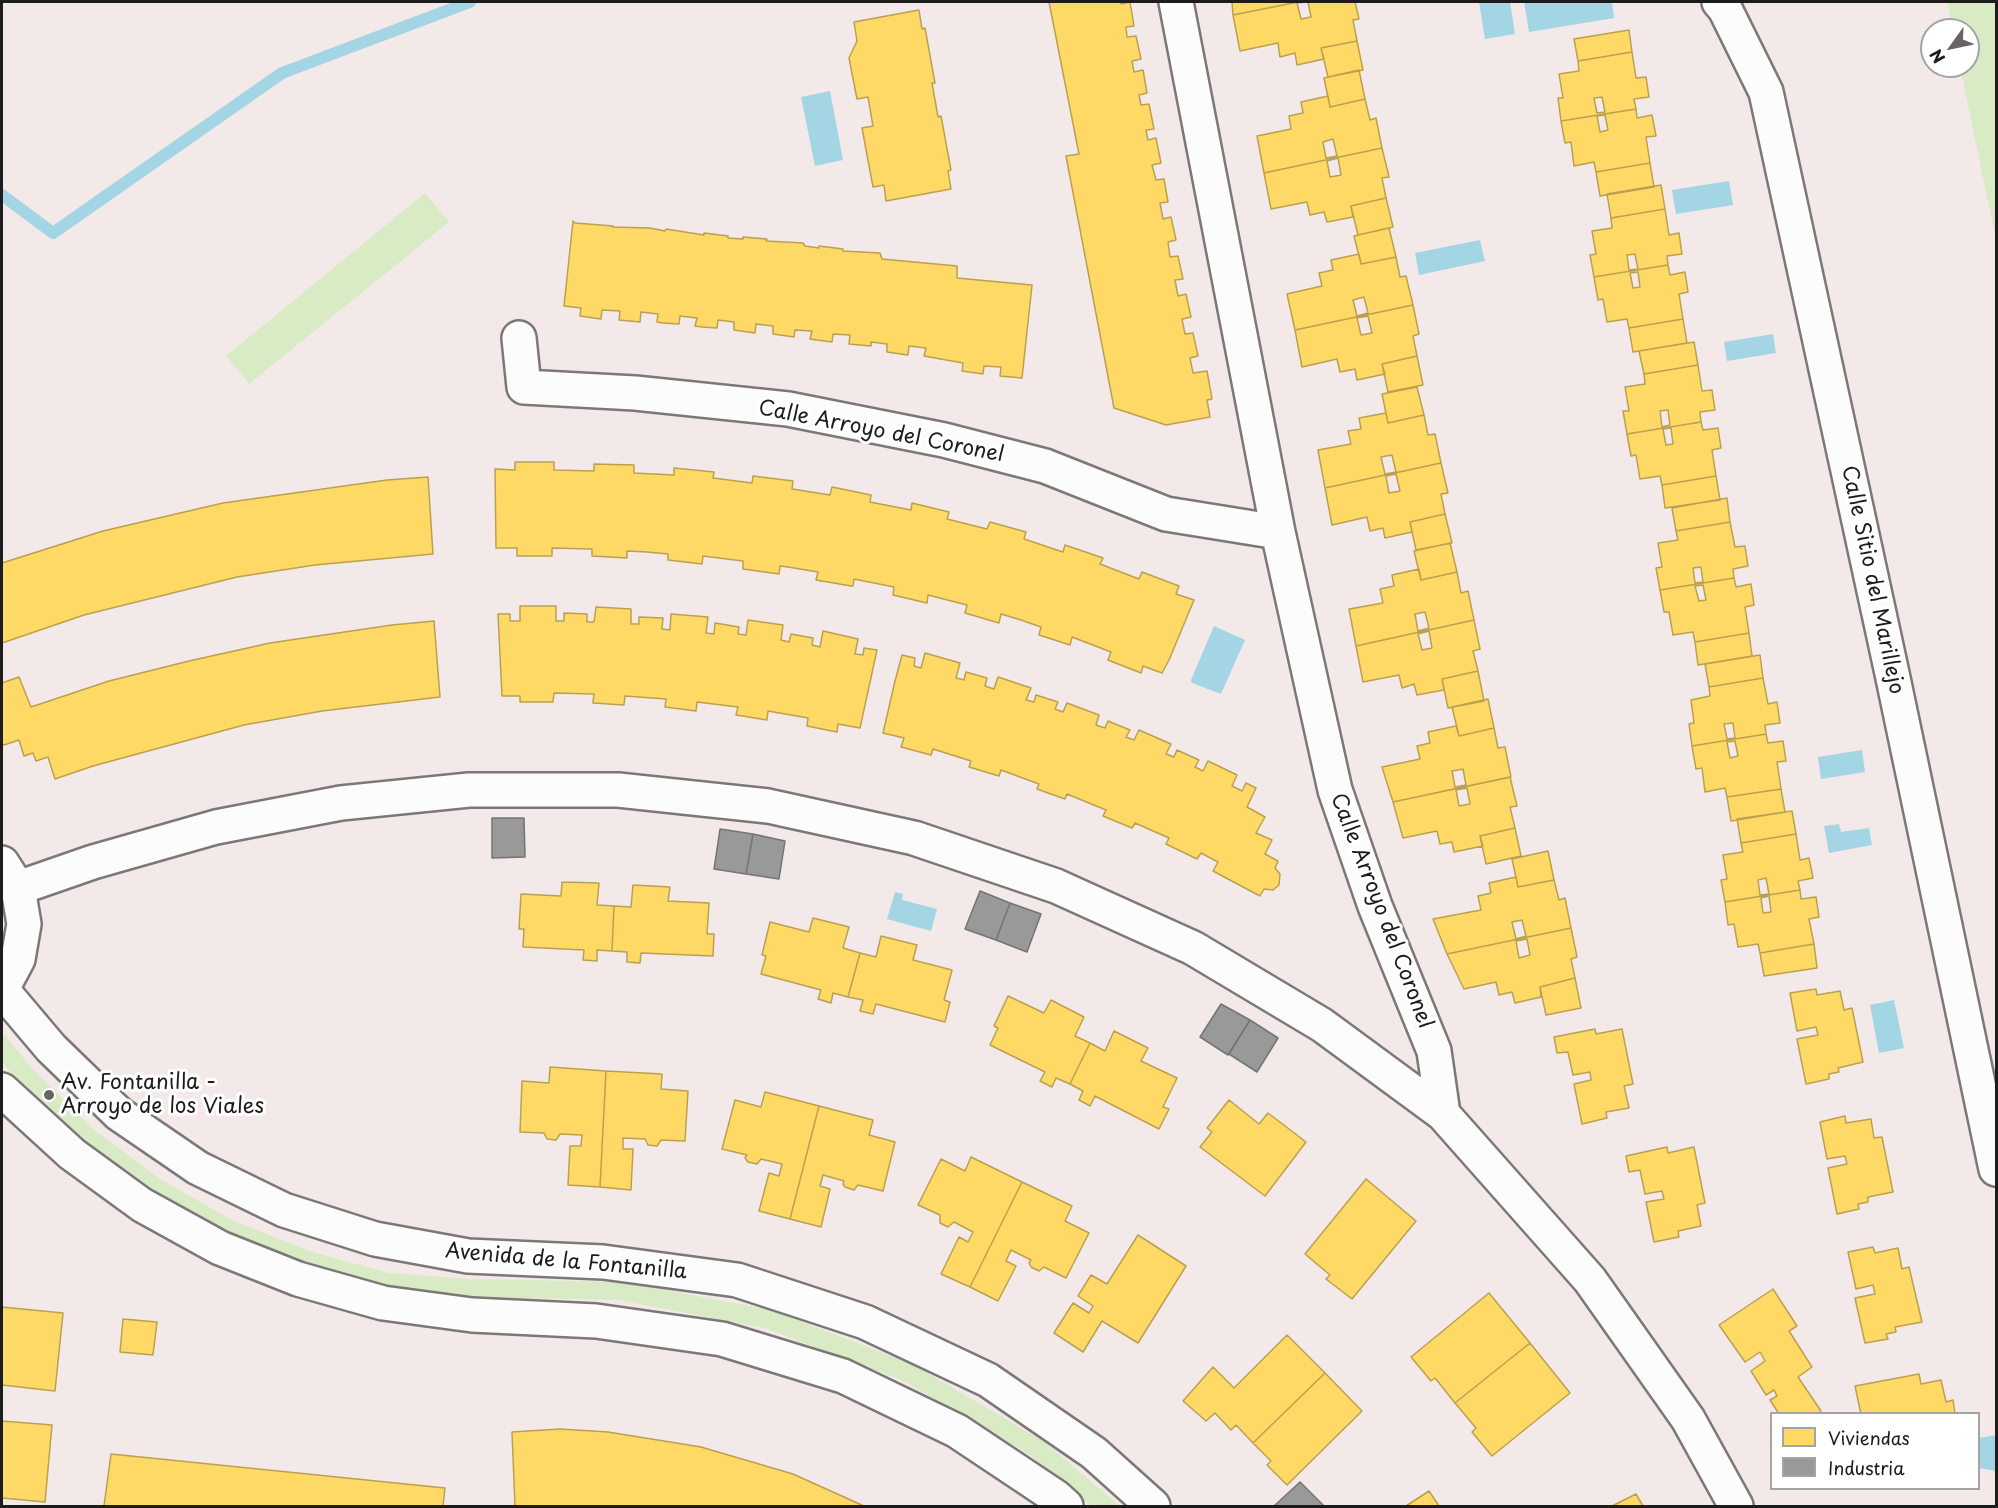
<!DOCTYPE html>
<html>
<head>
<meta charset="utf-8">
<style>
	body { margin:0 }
	#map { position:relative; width:1998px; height:1508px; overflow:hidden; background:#f3e9e8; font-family:"Playpen Sans",sans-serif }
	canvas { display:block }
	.frame { position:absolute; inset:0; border:3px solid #1c1c1c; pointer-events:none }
	.legend { position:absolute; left:1770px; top:1412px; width:210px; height:78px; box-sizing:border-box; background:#fff; border:2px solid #a4a4a4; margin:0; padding:8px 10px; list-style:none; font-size:18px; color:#1c1c1c }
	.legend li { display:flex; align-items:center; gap:12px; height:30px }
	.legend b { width:30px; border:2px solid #a4a4a4 }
	.north { position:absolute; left:1920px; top:18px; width:60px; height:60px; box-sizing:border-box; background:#fff; border:2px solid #a4a4a4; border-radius:50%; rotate:237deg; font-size:16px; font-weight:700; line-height:24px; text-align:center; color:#1c1c1c }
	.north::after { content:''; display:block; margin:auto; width:21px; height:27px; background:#676463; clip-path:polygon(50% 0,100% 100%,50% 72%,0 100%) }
</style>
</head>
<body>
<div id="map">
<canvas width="1998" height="1508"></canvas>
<div class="frame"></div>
<ul class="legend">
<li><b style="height:16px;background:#ffd966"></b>Viviendas</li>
<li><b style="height:16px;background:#999"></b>Industria</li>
</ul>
<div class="north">N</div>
</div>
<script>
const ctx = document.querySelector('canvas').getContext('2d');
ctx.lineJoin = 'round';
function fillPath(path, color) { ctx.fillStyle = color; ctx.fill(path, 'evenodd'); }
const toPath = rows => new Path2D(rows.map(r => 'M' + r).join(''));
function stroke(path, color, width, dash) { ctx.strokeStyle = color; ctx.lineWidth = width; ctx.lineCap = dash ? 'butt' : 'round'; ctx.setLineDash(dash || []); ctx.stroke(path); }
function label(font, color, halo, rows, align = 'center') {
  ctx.font = font + ' "Playpen Sans",sans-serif'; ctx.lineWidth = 6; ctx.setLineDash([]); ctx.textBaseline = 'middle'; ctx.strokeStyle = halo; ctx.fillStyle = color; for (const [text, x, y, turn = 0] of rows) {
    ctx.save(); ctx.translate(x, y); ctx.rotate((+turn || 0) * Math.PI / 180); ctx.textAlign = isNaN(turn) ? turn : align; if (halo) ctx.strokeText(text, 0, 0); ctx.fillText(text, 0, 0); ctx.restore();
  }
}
const green = toPath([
	[1947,2,1996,2,1996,240,1960,66,1968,66,1968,30,1953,30],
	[425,193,449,222,249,384,226,356],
	[5,1035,33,1070,93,1129,160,1179,232,1220,309,1251,389,1273,472,1279,623,1282,771,1310,912,1364,1043,1441,1120,1506,1091,1506,1030,1455,902,1380,764,1328,618,1300,471,1297,386,1291,303,1269,223,1237,149,1194,81,1143,19,1083,2,1062,2,1038]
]);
const water = toPath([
	[1479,2,1510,2,1515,34,1485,39],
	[1524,2,1612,2,1614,18,1529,32],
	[830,91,843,160,815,166,801,97],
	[1729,181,1733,205,1676,214,1672,190],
	[1480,240,1485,261,1419,275,1415,253],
	[1773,334,1776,353,1727,361,1724,342],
	[1214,626,1245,640,1221,694,1192,683,1191,680],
	[1862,750,1865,772,1821,779,1818,757],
	[1839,824,1841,832,1869,828,1872,845,1829,853,1824,826],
	[895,892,903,894,902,900,937,909,931,931,887,919],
	[1894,1000,1904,1048,1879,1053,1870,1005],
	[1996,1435,1996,1471,1979,1468,1979,1438]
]);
const homes = toPath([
	[1049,2,1121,2,1121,4,1130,2,1134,26,1126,27,1127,37,1136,36,1141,59,1132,61,1134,72,1143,70,1147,93,1139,95,1141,105,1149,104,1154,129,1146,130,1148,140,1156,138,1161,163,1152,165,1156,180,1164,179,1168,202,1160,203,1163,219,1171,217,1176,240,1168,242,1170,257,1178,256,1183,279,1175,280,1178,296,1186,294,1191,317,1182,319,1185,334,1193,333,1198,356,1190,358,1193,373,1207,371,1212,399,1207,400,1210,417,1166,425,1114,408,1066,156,1079,154,1049,2],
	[1232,2,1298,2,1233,15,1232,2],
	[1298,2,1305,2,1297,3,1301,19,1311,17,1308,2,1355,2,1359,19,1353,20,1357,41,1321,48,1324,59,1297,65,1295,53,1280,57,1278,43,1240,51,1233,15,1298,2],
	[919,10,922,29,925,28,935,83,932,83,938,117,941,116,951,170,948,171,951,189,886,201,884,185,873,187,862,128,873,126,868,97,857,99,849,58,857,41,854,22,919,10],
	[1629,30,1632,52,1578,61,1574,39,1629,30],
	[1357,41,1363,70,1328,77,1321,48,1357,41],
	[1632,52,1636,78,1646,77,1649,97,1634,99,1636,109,1561,121,1558,98,1563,98,1559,74,1579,71,1578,61,1632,52],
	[1602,97,1605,112,1597,113,1594,98,1602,97],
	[1359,70,1365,99,1330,107,1324,78,1359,70],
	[1328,96,1330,107,1365,99,1370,120,1376,118,1382,148,1264,173,1257,136,1291,129,1289,116,1303,113,1301,102,1328,96],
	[1333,139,1337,156,1326,158,1323,142,1333,139],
	[1636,109,1637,118,1652,115,1656,136,1646,137,1650,163,1596,172,1594,162,1574,166,1571,142,1565,143,1561,121,1636,109],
	[1605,115,1608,130,1600,132,1597,116,1605,115],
	[1382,148,1389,177,1382,178,1386,198,1351,206,1353,217,1327,222,1324,212,1310,215,1307,202,1271,209,1264,173,1382,148],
	[1338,158,1341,175,1330,177,1327,161,1338,158],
	[1650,163,1654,187,1600,196,1596,172,1650,163],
	[1661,185,1665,209,1611,218,1607,194,1661,185],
	[1386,198,1393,227,1358,235,1351,206,1386,198],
	[1665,209,1669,235,1679,233,1682,254,1667,256,1668,265,1594,277,1590,255,1596,254,1592,231,1612,228,1611,218,1665,209],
	[1635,254,1638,269,1629,270,1627,255,1635,254],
	[573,221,575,223,613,226,612,227,650,228,665,231,666,229,704,235,704,233,728,236,728,238,743,239,743,237,767,239,766,241,803,243,805,246,819,248,819,246,843,249,843,251,880,253,882,259,957,266,957,278,1032,285,1022,378,1000,376,1001,367,984,366,983,374,962,371,963,363,924,356,926,348,909,346,908,355,887,352,887,344,871,342,871,346,849,344,850,335,833,334,832,342,817,340,810,339,812,331,795,330,794,337,773,334,773,326,756,324,755,333,734,330,734,322,718,320,717,328,702,327,695,326,697,318,680,316,679,324,663,323,657,322,658,314,641,312,640,322,619,320,620,311,602,310,601,319,580,316,581,308,564,306,573,221],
	[1389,228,1396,257,1361,264,1354,236,1389,228],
	[1359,254,1361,264,1396,257,1400,277,1406,276,1413,305,1295,330,1287,294,1322,286,1319,273,1333,270,1331,260,1359,254],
	[1364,297,1368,313,1357,316,1353,300,1364,297],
	[1668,265,1670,275,1685,272,1688,292,1679,294,1683,319,1629,328,1627,319,1607,322,1603,299,1598,300,1594,277,1668,265],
	[1638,272,1640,287,1633,288,1630,273,1638,272],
	[1413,305,1419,334,1413,336,1417,356,1382,364,1385,374,1357,380,1355,369,1340,372,1337,359,1302,367,1295,330,1413,305],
	[1368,316,1372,333,1361,335,1357,318,1368,316],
	[1683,319,1687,343,1633,352,1629,328,1683,319],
	[1694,342,1698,365,1644,374,1639,351,1694,342],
	[1417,356,1423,385,1388,392,1382,364,1417,356],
	[1698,365,1702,391,1712,390,1715,410,1700,412,1701,422,1627,434,1623,411,1629,411,1625,387,1645,384,1644,374,1698,365],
	[1668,410,1670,425,1662,427,1660,411,1668,410],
	[1417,387,1424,415,1388,423,1382,394,1417,387],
	[1386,413,1388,423,1424,415,1428,435,1435,434,1441,463,1325,488,1318,450,1351,444,1348,431,1361,429,1359,418,1386,413],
	[1392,455,1396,472,1385,474,1381,457,1392,455],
	[1701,422,1703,430,1718,428,1721,448,1712,450,1716,476,1662,485,1660,476,1640,479,1636,455,1631,456,1627,434,1701,422],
	[1671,428,1673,444,1666,445,1663,429,1671,428],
	[515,462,554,462,554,470,594,471,594,464,634,465,634,473,674,475,674,468,714,472,713,478,752,483,753,476,793,481,792,489,830,495,832,487,871,495,870,502,911,510,912,503,949,512,947,519,987,529,990,522,1026,532,1024,539,1063,552,1065,545,1103,558,1100,564,1139,579,1142,572,1179,586,1176,594,1194,600,1169,660,1162,673,1143,666,1141,673,1108,660,1111,652,1072,637,1070,645,1039,635,1041,627,1021,620,1001,614,999,623,965,613,967,605,928,595,927,603,893,595,894,587,854,579,853,586,851,586,816,580,818,572,788,567,780,566,779,574,743,569,743,561,703,556,702,564,668,560,668,554,647,552,627,551,627,558,592,556,592,549,552,548,552,556,517,556,517,548,496,548,495,469,515,470,515,462],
	[1441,463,1448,493,1441,494,1445,514,1410,522,1412,532,1385,538,1383,528,1370,531,1367,517,1332,525,1325,488,1441,463],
	[1396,474,1400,491,1389,493,1386,476,1396,474],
	[1716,476,1720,500,1665,508,1662,485,1716,476],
	[428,477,433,554,315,565,237,577,84,615,2,643,2,563,103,531,223,503,387,480,428,477],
	[1727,498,1730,522,1676,531,1672,508,1727,498],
	[1445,514,1452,543,1416,550,1410,522,1445,514],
	[1730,522,1735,547,1745,546,1748,566,1733,569,1734,578,1660,590,1656,568,1662,567,1658,543,1678,540,1676,531,1730,522],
	[1701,567,1703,582,1695,583,1693,568,1701,567],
	[1450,543,1457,572,1421,580,1414,551,1450,543],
	[1419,569,1421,580,1457,572,1461,593,1468,591,1474,620,1356,646,1349,609,1383,603,1380,589,1394,586,1392,575,1419,569],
	[1425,612,1429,628,1418,631,1415,614,1425,612],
	[1734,578,1736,587,1751,584,1754,605,1745,607,1749,633,1695,642,1693,632,1673,635,1669,612,1664,612,1660,590,1734,578],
	[1703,585,1706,600,1699,601,1695,586,1703,585],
	[520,606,556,606,556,621,564,621,564,613,587,614,587,622,594,622,596,607,631,609,631,624,639,624,639,617,663,618,662,629,670,630,671,614,708,617,706,633,714,634,715,623,739,627,738,634,746,635,748,620,783,625,781,640,789,642,791,634,813,638,812,645,820,647,823,631,858,639,855,654,863,655,864,648,877,650,860,728,838,724,837,732,807,726,808,718,768,711,767,720,736,715,738,707,697,702,696,711,665,707,666,699,625,696,624,705,593,703,594,694,554,693,553,702,520,702,520,696,502,696,498,614,510,614,510,621,520,621,520,606],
	[1474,620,1480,649,1473,651,1478,671,1442,679,1444,690,1417,695,1414,684,1402,688,1399,675,1363,682,1356,646,1474,620],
	[1429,631,1432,648,1422,650,1418,634,1429,631],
	[434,621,440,697,322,711,244,725,93,766,55,779,48,757,36,761,33,753,24,756,19,740,4,745,2,744,2,683,19,677,31,707,109,681,189,661,270,643,392,625,434,621],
	[1749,633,1752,656,1698,665,1695,642,1749,633],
	[925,653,960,663,956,678,964,680,966,672,987,678,985,686,994,689,998,677,1031,688,1026,700,1034,702,1036,695,1058,702,1055,709,1063,712,1067,703,1099,715,1096,725,1105,728,1108,721,1130,730,1126,737,1134,740,1139,730,1171,744,1166,754,1174,757,1177,750,1199,760,1195,767,1203,771,1208,761,1237,775,1232,786,1242,791,1246,783,1256,788,1247,807,1265,817,1256,833,1272,840,1265,854,1278,861,1275,868,1280,874,1279,885,1273,890,1264,889,1260,896,1213,871,1218,862,1201,853,1197,859,1166,844,1169,838,1135,823,1132,828,1103,816,1106,810,1067,794,1065,799,1037,789,1039,784,1001,770,999,776,969,767,971,761,933,749,931,755,901,747,904,738,883,733,895,681,902,655,915,658,914,666,921,668,925,653],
	[1760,655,1763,678,1709,687,1705,664,1760,655],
	[1478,671,1484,701,1448,708,1442,679,1478,671],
	[1763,678,1768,704,1777,702,1780,723,1765,725,1766,734,1692,746,1689,724,1694,723,1691,700,1710,696,1709,687,1763,678],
	[1733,723,1735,738,1727,739,1724,724,1733,723],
	[1488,699,1494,728,1459,736,1452,707,1488,699],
	[1456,726,1459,736,1494,728,1498,748,1505,747,1511,777,1393,802,1382,767,1420,759,1417,746,1430,743,1428,732,1456,726],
	[1463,769,1466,785,1455,787,1452,771,1463,769],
	[1766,734,1768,743,1783,741,1786,761,1777,762,1781,789,1727,797,1725,788,1705,792,1702,768,1696,769,1692,746,1766,734],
	[1735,741,1738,756,1730,758,1727,742,1735,741],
	[1510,777,1517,806,1510,807,1515,828,1480,836,1483,846,1454,852,1452,842,1440,844,1437,831,1403,838,1393,802,1510,777],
	[1467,788,1470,804,1459,806,1456,790,1467,788],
	[1781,789,1785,812,1731,821,1727,797,1781,789],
	[1792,811,1796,834,1741,843,1737,819,1792,811],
	[1515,828,1521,856,1486,864,1480,836,1515,828],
	[1796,834,1800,860,1809,858,1813,878,1798,881,1800,890,1725,902,1721,880,1727,879,1723,855,1743,852,1741,843,1796,834],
	[1766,878,1769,894,1760,895,1758,880,1766,878],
	[1548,851,1554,880,1518,887,1512,859,1548,851],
	[1516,877,1518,887,1554,880,1559,900,1565,898,1571,928,1447,954,1433,919,1481,910,1478,896,1491,893,1489,883,1516,877],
	[1522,920,1526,936,1516,939,1512,922,1522,920],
	[562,882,599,883,597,905,614,906,612,951,597,950,597,961,583,960,584,950,523,947,524,929,519,929,521,894,561,896,562,882],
	[633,885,670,887,668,901,709,903,707,934,714,934,713,956,641,953,640,963,627,962,627,952,612,951,614,906,631,907,633,885],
	[1800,890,1801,899,1816,897,1819,917,1809,919,1814,944,1760,953,1758,944,1738,947,1734,924,1728,925,1725,902,1800,890],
	[1769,896,1771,912,1763,913,1761,898,1769,896],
	[813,918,849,927,843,948,860,953,848,997,833,993,831,1003,818,999,821,990,761,974,766,956,762,955,770,922,809,932,813,918],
	[1571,928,1577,957,1571,959,1575,978,1540,987,1541,997,1515,1003,1512,992,1499,995,1496,982,1464,989,1447,954,1571,928],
	[1527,939,1530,955,1519,958,1516,941,1527,939],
	[881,936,917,945,913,960,952,970,944,1000,950,1002,945,1022,876,1004,873,1014,860,1011,863,1000,848,997,860,953,876,957,881,936],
	[1814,944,1817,968,1764,976,1760,953,1814,944],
	[1575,978,1581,1008,1546,1015,1540,987,1575,978],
	[1816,989,1817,995,1840,991,1844,1010,1852,1008,1863,1062,1838,1068,1839,1072,1829,1074,1829,1079,1806,1084,1797,1039,1818,1035,1816,1027,1797,1031,1790,993,1816,989],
	[1008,996,1044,1013,1051,1000,1084,1017,1075,1036,1090,1043,1070,1084,1056,1078,1052,1087,1040,1081,1045,1072,990,1045,998,1028,994,1026,1008,996],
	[1595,1029,1596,1034,1622,1029,1633,1084,1624,1086,1629,1108,1606,1112,1607,1118,1582,1124,1574,1084,1591,1080,1590,1072,1573,1075,1568,1052,1557,1053,1554,1037,1595,1029],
	[1114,1031,1148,1048,1141,1061,1177,1078,1163,1107,1169,1109,1159,1129,1095,1096,1090,1106,1079,1100,1083,1091,1070,1084,1090,1043,1105,1051,1114,1031],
	[550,1067,606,1071,600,1187,568,1185,570,1146,581,1146,582,1135,560,1134,556,1140,547,1139,544,1133,520,1132,522,1081,549,1083,550,1067],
	[606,1071,662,1074,661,1089,688,1091,685,1141,661,1140,657,1146,648,1145,645,1139,623,1138,623,1149,633,1149,631,1190,600,1187,606,1071],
	[765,1092,819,1106,790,1219,759,1211,769,1173,779,1176,782,1164,761,1159,757,1164,748,1162,745,1158,747,1155,722,1149,735,1100,761,1107,765,1092],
	[1229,1100,1259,1124,1268,1113,1306,1142,1265,1196,1200,1147,1212,1132,1207,1128,1229,1100],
	[819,1106,873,1120,869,1135,895,1142,883,1191,858,1185,854,1190,845,1187,843,1184,844,1181,823,1175,820,1186,830,1189,821,1227,790,1219,819,1106],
	[1845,1116,1846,1123,1871,1119,1874,1138,1882,1137,1893,1192,1868,1197,1868,1202,1858,1204,1859,1209,1837,1214,1828,1168,1847,1164,1845,1156,1827,1159,1820,1122,1845,1116],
	[1667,1147,1668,1153,1694,1147,1705,1203,1697,1205,1701,1226,1678,1231,1679,1237,1654,1242,1646,1202,1664,1199,1662,1191,1645,1194,1640,1170,1629,1172,1626,1156,1667,1147],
	[971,1157,1022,1182,970,1287,941,1274,959,1237,968,1242,973,1232,954,1222,948,1227,940,1223,940,1215,918,1205,941,1159,965,1171,971,1157],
	[1366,1179,1416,1221,1352,1299,1326,1279,1330,1275,1305,1254,1366,1179],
	[1022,1182,1072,1206,1065,1221,1089,1233,1066,1278,1044,1267,1039,1271,1031,1267,1029,1263,1031,1260,1011,1250,1006,1261,1016,1266,998,1301,970,1287,1022,1182],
	[1138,1235,1186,1266,1138,1343,1102,1321,1083,1352,1054,1333,1073,1303,1089,1313,1093,1306,1078,1296,1091,1275,1107,1284,1138,1235],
	[1873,1247,1875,1253,1898,1248,1902,1269,1909,1267,1922,1322,1895,1327,1896,1332,1886,1334,1888,1339,1865,1343,1855,1298,1875,1294,1873,1285,1856,1289,1848,1252,1873,1247],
	[1773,1289,1797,1326,1789,1331,1812,1367,1798,1377,1821,1411,1818,1414,1779,1414,1770,1400,1777,1396,1774,1390,1766,1395,1751,1371,1765,1361,1760,1352,1745,1362,1719,1325,1773,1289],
	[1489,1293,1530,1343,1455,1403,1435,1378,1431,1381,1411,1357,1489,1293],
	[2,1307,63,1313,55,1391,2,1385,2,1307],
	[123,1319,157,1322,153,1355,120,1352,123,1319],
	[1287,1335,1325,1373,1253,1443,1236,1425,1231,1430,1215,1413,1206,1421,1183,1401,1213,1367,1234,1388,1287,1335],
	[1530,1343,1570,1393,1492,1456,1472,1432,1476,1428,1455,1403,1530,1343],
	[1325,1373,1362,1411,1287,1485,1267,1465,1271,1461,1253,1443,1325,1373],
	[1919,1374,1921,1384,1941,1380,1946,1402,1953,1400,1955,1414,1861,1414,1855,1386,1919,1374],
	[2,1421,52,1425,45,1502,2,1498,2,1421],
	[560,1429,608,1432,701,1447,793,1474,864,1506,515,1506,512,1432,560,1429],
	[111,1454,445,1488,443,1506,104,1506,111,1454],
	[1429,1491,1439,1506,1406,1506,1429,1491],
	[1636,1494,1643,1506,1612,1506,1636,1494]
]);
const industry = toPath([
	[492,818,524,818,525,857,492,858,492,818],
	[720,829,753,834,746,874,714,869,720,829],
	[753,834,785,841,779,879,746,874,753,834],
	[980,891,1010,903,996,940,965,929,980,891],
	[1010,903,1041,914,1027,952,996,940,1010,903],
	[1221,1004,1250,1020,1228,1055,1200,1037,1221,1004],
	[1250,1020,1278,1038,1257,1072,1229,1054,1250,1020],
	[1300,1482,1324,1506,1274,1506,1300,1482]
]);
const stream = toPath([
	[2,195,53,233,282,73,470,2]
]);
const minor = toPath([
	[1176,2,1278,532,1335,790,1375,906,1434,1051,1443,1114],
	[1719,2,1725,9,1766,92,1893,678,1996,1169],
	[519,338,524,387,635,393,788,409,944,440,1045,466,1166,514,1278,532],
	[2,863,18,888,24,924,18,959,2,989],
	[18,888,93,862,216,827,341,803,469,790,618,790,768,806,914,838,1056,886,1193,948,1322,1025,1443,1114,1590,1280,1688,1419,1736,1506],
	[2,990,51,1048,119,1114,198,1168,284,1210,375,1239,468,1256,603,1262,737,1280,865,1322,988,1380,1094,1453,1153,1506],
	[2,1090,72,1154,142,1205,220,1248,298,1279,383,1303,472,1315,596,1321,722,1339,843,1376,957,1431,1056,1497,1066,1506]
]);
const markers = [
	[49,1095,6,"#676463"]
];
const streetNames = [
	["Calle Arroyo del Coronel",881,432,11],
	["Calle Sitio del Marillejo",1872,580,78],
	["Calle Arroyo del Coronel",1381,911,69],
	["Avenida de la Fontanilla",566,1262,5]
];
const poiNames = [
	["Av. Fontanilla -",61,1083],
	["Arroyo de los Viales",61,1107]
];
fillPath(green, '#d8ebc5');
fillPath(water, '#a3d5e4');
fillPath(homes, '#ffd966');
stroke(homes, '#bba050', 1.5);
fillPath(industry, '#999');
stroke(industry, '#747474', 1.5);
stroke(stream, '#a3d5e4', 12);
stroke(minor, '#7d7878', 38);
stroke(minor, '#fdfcfc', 33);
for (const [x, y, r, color] of markers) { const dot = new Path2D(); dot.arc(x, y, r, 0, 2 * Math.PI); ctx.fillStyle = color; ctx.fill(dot); stroke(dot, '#fff', 2); }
label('21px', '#1c1c1c', '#fff', streetNames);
label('21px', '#1c1c1c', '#fff', poiNames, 'left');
</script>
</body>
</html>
